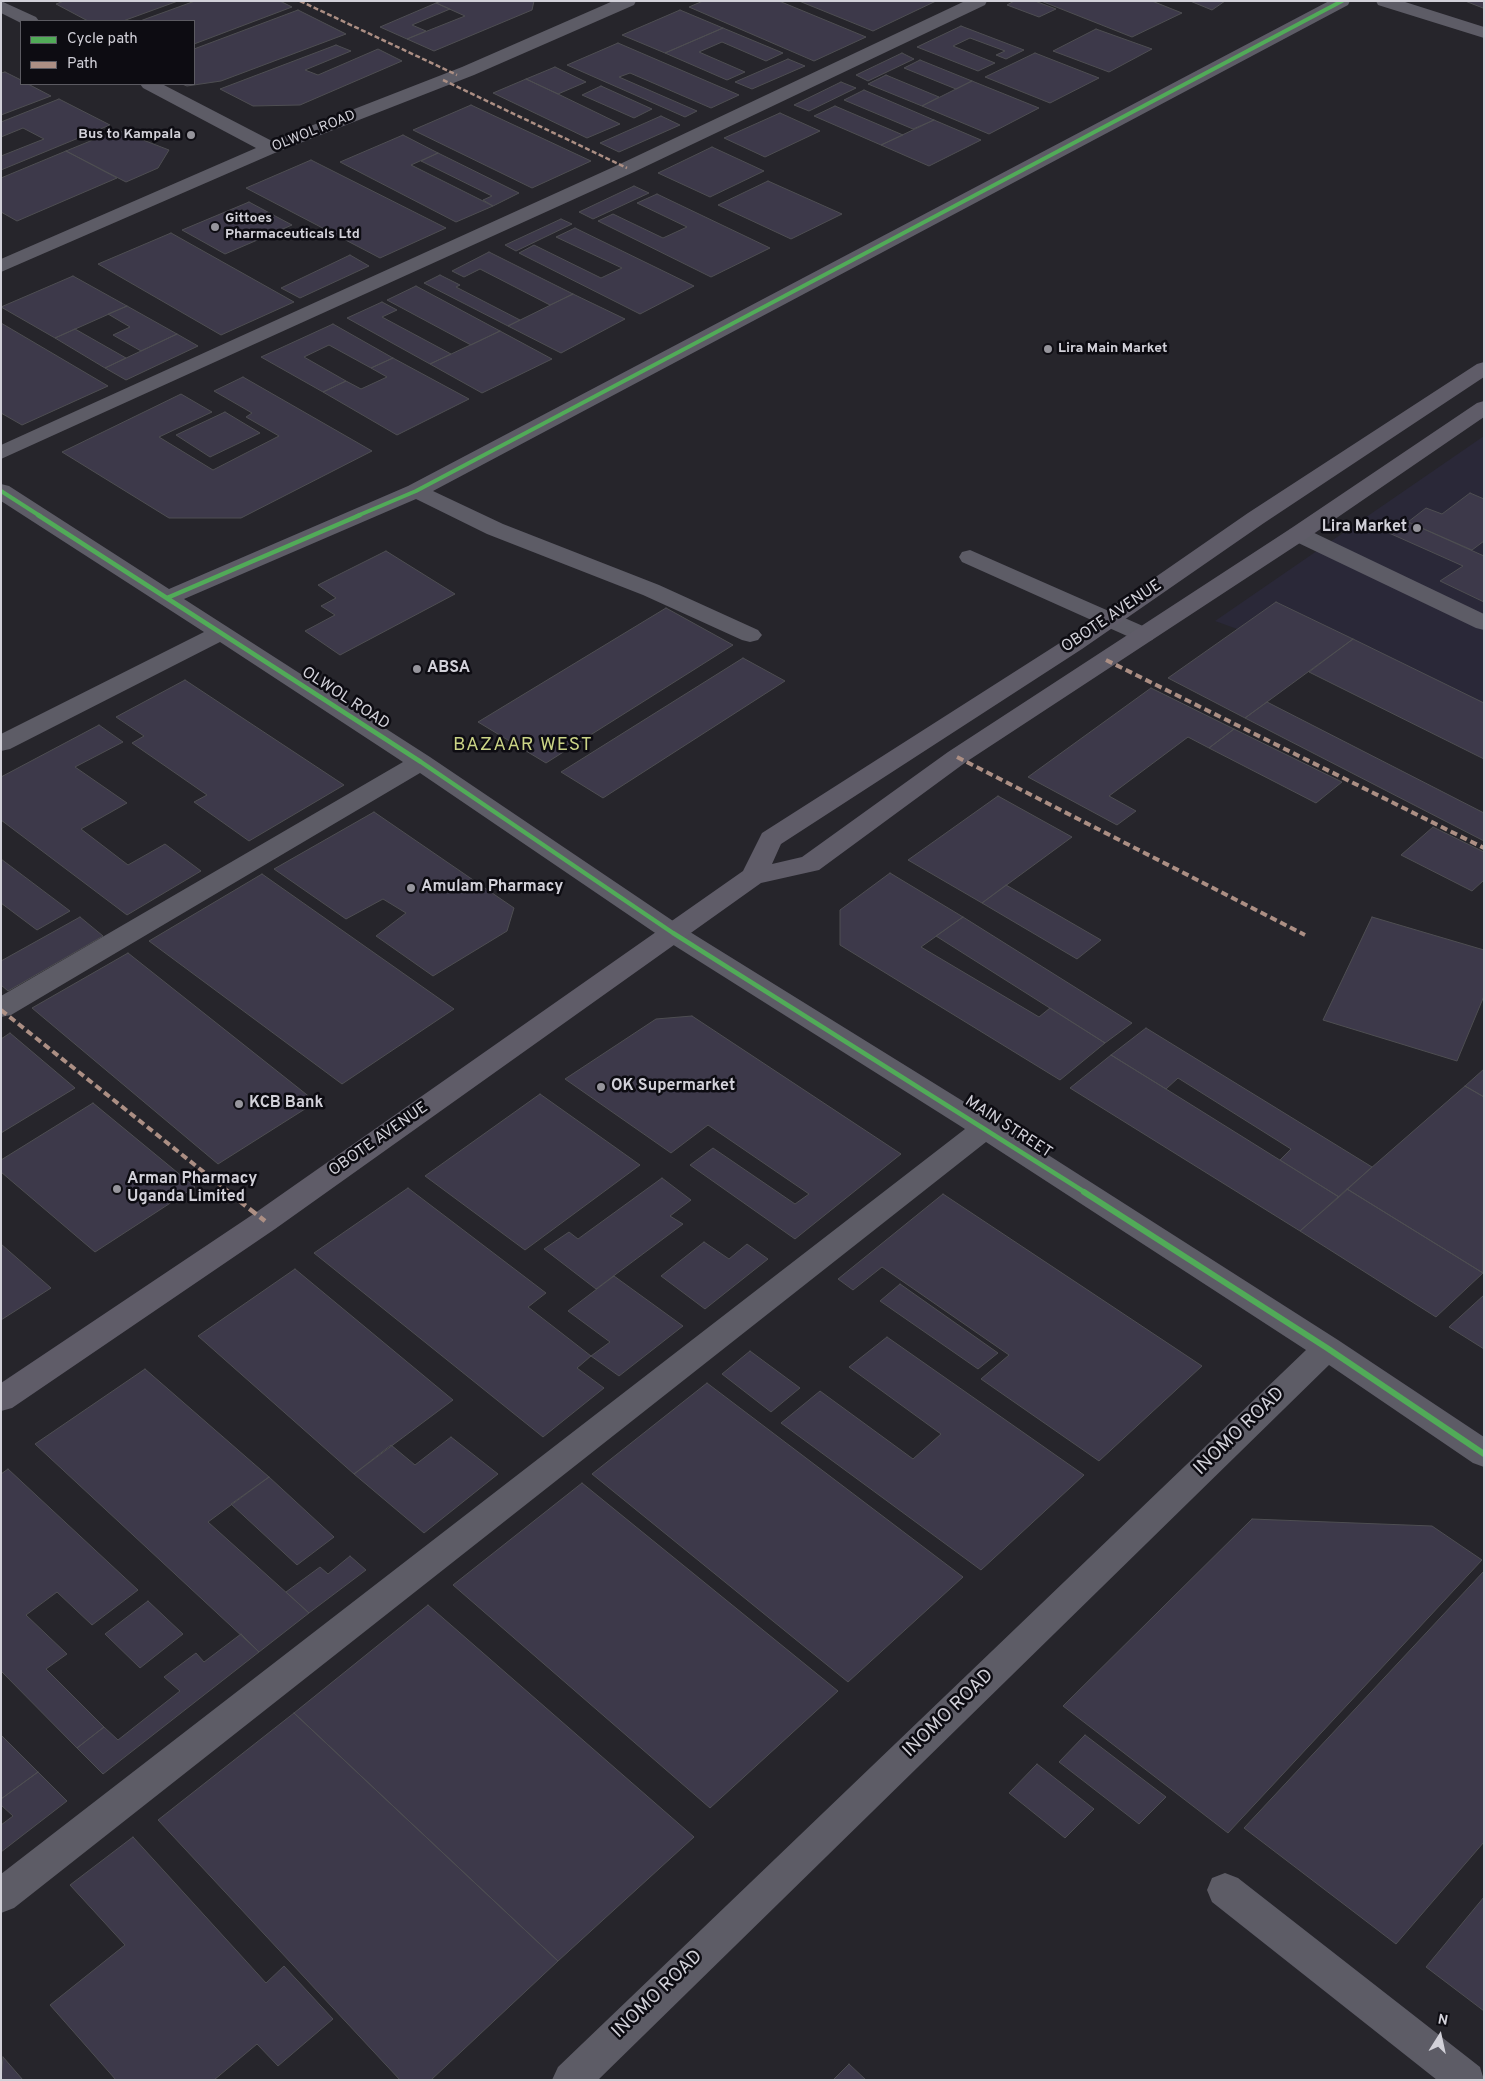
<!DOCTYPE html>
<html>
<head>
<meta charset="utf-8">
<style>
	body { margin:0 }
	#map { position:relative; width:1485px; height:2081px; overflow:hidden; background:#26252b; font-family:Overpass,sans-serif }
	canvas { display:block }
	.frame { position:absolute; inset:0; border:2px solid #d2d1d9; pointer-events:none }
	.legend { position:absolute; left:20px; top:20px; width:175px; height:65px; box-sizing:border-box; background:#0d0c12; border:1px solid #5c5b62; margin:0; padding:6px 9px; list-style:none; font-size:15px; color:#d2d1d9 }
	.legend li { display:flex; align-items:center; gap:10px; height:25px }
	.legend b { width:25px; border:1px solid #5c5b62 }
	.north { position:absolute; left:1415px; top:2011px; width:50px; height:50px; -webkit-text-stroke:4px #0d0c12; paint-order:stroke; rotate:10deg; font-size:14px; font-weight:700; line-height:20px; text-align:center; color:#d2d1d9 }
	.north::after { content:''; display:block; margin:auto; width:18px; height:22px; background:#d2d1d9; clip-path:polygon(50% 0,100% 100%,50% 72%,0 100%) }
</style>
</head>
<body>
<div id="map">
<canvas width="1485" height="2081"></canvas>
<div class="frame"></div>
<ul class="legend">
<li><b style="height:6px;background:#51ab58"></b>Cycle path</li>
<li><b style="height:6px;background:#ac8f84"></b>Path</li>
</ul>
<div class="north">N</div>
</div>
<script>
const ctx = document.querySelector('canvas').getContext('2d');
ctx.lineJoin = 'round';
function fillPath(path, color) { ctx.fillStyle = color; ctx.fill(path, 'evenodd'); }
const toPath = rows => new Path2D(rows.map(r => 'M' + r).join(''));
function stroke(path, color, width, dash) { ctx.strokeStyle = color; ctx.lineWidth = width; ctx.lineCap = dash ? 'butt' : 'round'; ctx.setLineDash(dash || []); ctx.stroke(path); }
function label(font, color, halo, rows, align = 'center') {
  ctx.font = font + ' Overpass,sans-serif'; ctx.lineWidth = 5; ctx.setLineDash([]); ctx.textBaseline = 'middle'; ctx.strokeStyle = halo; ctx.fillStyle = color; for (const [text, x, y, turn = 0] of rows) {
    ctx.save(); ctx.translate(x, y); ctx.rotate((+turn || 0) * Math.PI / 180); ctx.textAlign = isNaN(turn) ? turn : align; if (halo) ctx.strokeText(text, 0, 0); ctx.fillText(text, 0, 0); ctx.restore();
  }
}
const built = toPath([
	[1484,436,1484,718,1215,621]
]);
const building = toPath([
	[64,1,178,1,123,21,88,21,56,4,64,1],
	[195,1,280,1,292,7,194,44,194,21,140,21,195,1],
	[442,1,534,1,532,10,434,51,407,39,465,16,436,3,442,1],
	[703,1,779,1,866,37,814,61,689,7,703,1],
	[799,1,936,1,873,31,799,1],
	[1014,1,1035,1,1056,9,1039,17,1007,5,1014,1],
	[1041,1,1152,1,1182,13,1132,37,1041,1],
	[1190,1,1225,1,1212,10,1190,1],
	[1465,1,1484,1,1484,8,1483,8,1465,1],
	[436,3,450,9,412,25,426,31,407,39,380,27,436,3],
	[298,10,346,34,221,81,187,86,182,84,194,84,194,49,298,10],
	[680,10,723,28,665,53,622,35,680,10],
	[961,26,1024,50,1006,59,996,55,1005,51,970,38,953,46,995,63,978,71,917,47,961,26],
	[723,28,783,53,766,61,722,42,699,52,745,72,727,80,665,53,723,28],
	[1096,29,1152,49,1109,72,1053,51,1096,29],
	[618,43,739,95,711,108,630,73,619,77,697,111,685,117,567,65,618,43],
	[336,45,351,51,305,70,318,75,378,49,402,61,300,105,253,106,220,89,336,45],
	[902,53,914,59,868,81,856,75,902,53],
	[1035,53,1099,78,1050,103,985,77,1035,53],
	[788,59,805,66,752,89,735,82,788,59],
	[920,60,972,81,956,89,904,68,920,60],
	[555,67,586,82,558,94,526,79,555,67],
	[5,72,21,80,21,84,28,84,51,96,1,115,1,73,5,72],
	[886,75,939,97,922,106,868,84,886,75],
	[526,79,558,94,620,124,587,138,493,93,526,79],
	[972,81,1039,108,989,134,922,106,972,81],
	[841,82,856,88,809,111,794,105,841,82],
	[601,86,652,109,634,118,582,95,601,86],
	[864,90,934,120,913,129,844,100,864,90],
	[59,99,110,125,1,170,1,156,44,139,23,128,1,137,1,122,59,99],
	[471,105,591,161,532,188,413,130,471,105],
	[835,106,903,135,881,145,814,116,835,106],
	[780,113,820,131,765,157,724,138,780,113],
	[661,116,680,125,619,152,600,143,661,116],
	[934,120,981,140,929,166,881,145,934,120],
	[117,130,169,150,158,168,126,182,66,151,117,130],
	[403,135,438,153,411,165,493,206,456,222,340,162,403,135],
	[712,147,764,171,710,197,658,173,712,147],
	[66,151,117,178,17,221,1,212,1,178,66,151],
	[438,153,519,193,493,206,483,200,492,196,421,161,438,153],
	[311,160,446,228,380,258,246,188,311,160],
	[768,181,842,214,791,239,718,205,768,181],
	[634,186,649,193,593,219,579,212,634,186],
	[657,194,770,248,711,277,598,221,613,214,663,238,687,227,637,203,657,194],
	[249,202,292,225,225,254,182,230,249,202],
	[561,219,572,224,516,251,505,245,561,219],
	[575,228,694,286,640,314,519,253,534,245,601,278,622,268,556,237,575,228],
	[171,233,294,302,221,335,98,264,171,233],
	[489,252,573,294,550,305,480,269,464,277,452,271,489,252],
	[350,255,369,266,300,298,281,288,350,255],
	[440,275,460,285,456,287,520,320,508,326,424,283,440,275],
	[73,276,127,306,55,338,1,307,73,276],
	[416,286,500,331,471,345,387,300,416,286],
	[573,294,625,319,561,353,508,326,573,294],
	[382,302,397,310,382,317,451,354,430,364,347,318,382,302],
	[127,306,177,334,141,351,113,335,130,327,108,314,127,306],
	[1,323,108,386,22,425,1,413,1,323],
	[333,324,393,358,371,368,329,345,304,357,346,381,323,392,261,357,333,324],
	[75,329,126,358,105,368,55,338,75,329],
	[500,331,552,359,482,393,430,364,500,331],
	[177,334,198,346,126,380,105,368,177,334],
	[393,358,469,399,397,435,323,392,346,381,361,389,387,377,371,368,393,358],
	[243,377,372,451,241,518,169,518,62,452,181,394,212,412,159,437,213,470,279,436,246,417,252,413,214,391,243,377],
	[225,412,260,433,210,457,176,435,225,412],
	[1470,493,1484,499,1484,541,1472,550,1408,522,1426,508,1442,514,1470,493],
	[1408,522,1484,556,1484,602,1440,581,1463,566,1389,533,1408,522],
	[386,551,455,594,340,655,305,631,335,615,321,606,336,598,318,585,386,551],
	[1276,602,1353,639,1245,718,1168,678,1276,602],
	[666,608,733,645,546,763,478,722,666,608],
	[1353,639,1484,703,1484,759,1309,672,1353,639],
	[743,658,785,681,603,798,561,772,743,658],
	[185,680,344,785,249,841,194,802,207,795,132,743,144,736,116,717,185,680],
	[1151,688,1234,729,1209,748,1188,737,1109,796,1136,811,1117,825,1028,777,1151,688],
	[1267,702,1484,813,1484,841,1245,718,1267,702],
	[99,725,123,742,75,767,127,803,81,829,128,865,165,844,201,871,127,915,1,820,1,777,99,725],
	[1234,729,1342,782,1316,803,1209,748,1234,729],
	[998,796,1072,837,982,903,908,860,998,796],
	[374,812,514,908,507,931,433,976,376,936,406,913,383,899,346,919,274,869,374,812],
	[1433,827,1484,852,1484,880,1472,891,1401,855,1433,827],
	[1,859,70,911,37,930,1,903,1,859],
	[890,873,963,917,921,947,1039,1017,1050,1008,1105,1043,1060,1080,840,945,840,910,890,873],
	[262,874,454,1009,342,1084,149,941,262,874],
	[1006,885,1101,940,1077,959,982,903,1006,885],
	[80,917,103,936,8,991,1,985,1,961,80,917],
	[963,917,1132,1023,1105,1043,936,936,963,917],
	[1372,917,1484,950,1484,996,1457,1061,1323,1020,1372,917],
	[128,953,316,1102,218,1164,32,1008,128,953],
	[692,1016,901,1154,795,1239,690,1165,713,1148,795,1204,809,1194,708,1125,671,1153,565,1079,656,1019,692,1016],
	[1146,1028,1372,1167,1339,1197,1280,1160,1291,1149,1178,1078,1166,1089,1111,1055,1146,1028],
	[10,1033,75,1088,1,1133,1,1039,10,1033],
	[1111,1055,1166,1089,1339,1197,1300,1231,1070,1088,1111,1055],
	[1484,1069,1484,1097,1465,1086,1484,1069],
	[1465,1086,1484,1097,1483,1273,1347,1189,1465,1086],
	[540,1094,640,1165,525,1250,425,1176,540,1094],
	[93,1103,195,1187,95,1252,1,1172,1,1160,93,1103],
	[662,1178,691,1200,670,1216,683,1224,596,1289,544,1249,569,1232,578,1239,662,1178],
	[408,1188,546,1293,528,1307,591,1356,577,1368,604,1388,543,1437,314,1253,408,1188],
	[1347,1189,1483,1273,1436,1317,1300,1231,1347,1189],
	[943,1194,1202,1366,1099,1461,981,1379,1009,1355,882,1267,853,1290,838,1279,943,1194],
	[704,1242,729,1259,747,1244,768,1259,705,1309,661,1276,704,1242],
	[1,1244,51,1288,1,1320,1,1244],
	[295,1269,453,1400,354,1474,198,1336,295,1269],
	[614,1276,683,1326,619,1376,591,1356,610,1342,568,1311,614,1276],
	[900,1284,998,1353,978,1369,880,1301,900,1284],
	[1484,1295,1484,1349,1449,1327,1484,1295],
	[887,1337,1084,1475,981,1570,781,1423,820,1391,913,1459,941,1434,849,1367,887,1337],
	[750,1351,800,1388,771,1412,722,1374,750,1351],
	[145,1369,269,1477,208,1522,309,1613,259,1652,35,1444,145,1369],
	[707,1383,963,1577,848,1682,592,1474,707,1383],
	[451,1437,498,1474,424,1533,354,1474,391,1445,415,1465,451,1437],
	[8,1469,138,1590,92,1625,57,1592,26,1615,67,1654,46,1669,104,1727,77,1748,1,1671,1,1474,8,1469],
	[269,1477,334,1537,297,1565,231,1504,269,1477],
	[582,1483,838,1691,710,1808,453,1585,582,1483],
	[1252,1519,1432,1526,1482,1560,1228,1833,1063,1706,1252,1519],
	[350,1556,366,1570,309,1613,286,1592,320,1567,328,1574,350,1556],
	[1484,1571,1484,1842,1396,1944,1244,1828,1484,1571],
	[148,1601,183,1634,140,1668,105,1634,148,1601],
	[428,1605,694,1837,558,1961,294,1713,428,1605],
	[241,1634,259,1652,103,1774,77,1748,104,1727,118,1740,180,1691,164,1677,196,1653,204,1662,241,1634],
	[294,1713,558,1961,431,2080,400,2080,158,1820,294,1713],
	[1,1735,38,1772,1,1799,1,1735],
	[1085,1735,1166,1797,1139,1824,1059,1762,1085,1735],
	[1037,1764,1094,1809,1065,1838,1009,1793,1037,1764],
	[38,1772,67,1801,1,1852,1,1825,13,1816,1,1805,1,1799,38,1772],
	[133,1837,266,1983,284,1966,333,2019,278,2066,257,2044,214,2080,116,2080,50,2005,125,1945,70,1885,133,1837],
	[1484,1897,1484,2011,1426,1967,1484,1897],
	[3,2057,23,2080,1,2080,3,2057],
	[849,2064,866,2080,833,2080,849,2064]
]);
const minor = toPath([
	[1,1,36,17,39,21,21,21,21,23,1,13,1,1],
	[613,1,636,1,634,5,474,75,277,152,1,272,1,259,256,148,143,88,140,84,162,84,272,141,462,67,613,1],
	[965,1,987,1,985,5,634,172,1,459,1,445,620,164,965,1],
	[1329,1,1350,1,1348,5,433,491,503,524,659,585,758,630,762,635,758,640,750,642,742,640,643,595,487,534,416,499,184,599,430,757,682,927,995,1121,1338,1340,1484,1437,1484,1467,1473,1463,1329,1365,598,2080,552,2080,558,2067,1306,1350,986,1142,14,1908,1,1913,1,1874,965,1129,664,939,420,773,11,1015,1,1017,1,996,403,762,220,642,10,749,1,751,1,734,204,632,1,501,1,484,9,486,169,589,408,486,1329,1],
	[1376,1,1402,1,1484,27,1484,38,1378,5,1376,1],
	[1298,527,1306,529,1484,614,1484,630,1476,628,1290,539,1287,534,1290,529,1298,527],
	[970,550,1152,630,1156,635,1152,640,1144,642,1136,640,962,562,959,557,962,552,970,550],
	[1225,1873,1238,1878,1480,2067,1484,2080,1437,2080,1212,1902,1207,1890,1212,1878,1225,1873]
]);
const major = toPath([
	[1484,362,1484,377,1264,523,1082,649,781,844,772,864,802,857,948,752,1290,529,1477,403,1484,401,1484,417,1306,539,966,762,819,870,761,883,275,1229,12,1408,1,1411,1,1383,255,1213,743,871,762,833,1066,639,1248,513,1477,364,1484,362]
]);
const quietFar2 = toPath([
	[300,1,457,75],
	[443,80,627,168]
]);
const quietFar1 = toPath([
	[1106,660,1484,848],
	[957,757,1305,935],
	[1,1010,230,1193]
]);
const quiet = toPath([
	[228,1192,265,1221]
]);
const cyclewayFar2 = toPath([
	[1,491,40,516],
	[357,516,416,491,1342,1]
]);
const cyclewayFar1 = toPath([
	[38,515,421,762,673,933,1086,1193],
	[167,598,360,515]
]);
const cycleway = toPath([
	[1084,1192,1327,1348,1484,1454]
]);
const markers = [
	[191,135,5,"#96959c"],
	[215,227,5,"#96959c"],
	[1048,349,5,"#96959c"],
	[1417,528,5,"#96959c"],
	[417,669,5,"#96959c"],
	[411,888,5,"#96959c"],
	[601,1087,5,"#96959c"],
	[239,1104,5,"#96959c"],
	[117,1189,5,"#96959c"]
];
const farStreetnames = [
	["OLWOL ROAD",314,132,-22]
];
const farPoinames = [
	["Bus to Kampala",181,135,"right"],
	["Gittoes",225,219],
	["Pharmaceuticals Ltd",225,235],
	["Lira Main Market",1058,349]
];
const poiNames = [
	["Lira Market",1407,528,"right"],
	["ABSA",427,669],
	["Amulam Pharmacy",421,888],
	["OK Supermarket",611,1087],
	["KCB Bank",249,1104],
	["Arman Pharmacy",127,1180],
	["Uganda Limited",127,1198]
];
const streetNames = [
	["OBOTE AVENUE",1112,617,-34],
	["OLWOL ROAD",345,699,33],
	["MAIN STREET",1008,1128,33],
	["OBOTE AVENUE",379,1140,-35]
];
const quarterNames = [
	["BAZAAR WEST",523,746]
];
const nearStreetnames = [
	["INOMO ROAD",1240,1432,-44],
	["INOMO ROAD",949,1714,-44],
	["INOMO ROAD",658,1995,-44]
];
fillPath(built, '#2a2838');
fillPath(building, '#3d394a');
stroke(building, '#4e4e52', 1);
fillPath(minor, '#5d5c66');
fillPath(major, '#5f5c68');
stroke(quietFar2, '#ac8f84', 2.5, [5, 2.5]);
stroke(quietFar1, '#ac8f84', 4, [7, 4]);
stroke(quiet, '#ac8f84', 4.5, [9, 4.5]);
stroke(cyclewayFar2, '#51ab58', 4);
stroke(cyclewayFar1, '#51ab58', 4.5);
stroke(cycleway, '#51ab58', 6);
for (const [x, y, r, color] of markers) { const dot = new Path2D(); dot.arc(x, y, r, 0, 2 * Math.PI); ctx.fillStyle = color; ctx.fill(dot); stroke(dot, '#0d0c12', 2); }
label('14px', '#d2d1d9', '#0d0c12', farStreetnames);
label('bold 14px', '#d2d1d9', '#0d0c12', farPoinames, 'left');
label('bold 16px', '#d2d1d9', '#0d0c12', poiNames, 'left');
label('16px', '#d2d1d9', '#0d0c12', streetNames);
ctx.letterSpacing = '1px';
label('19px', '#cbd486', '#0d0c12', quarterNames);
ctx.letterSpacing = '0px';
label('19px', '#d2d1d9', '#0d0c12', nearStreetnames);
</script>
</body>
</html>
